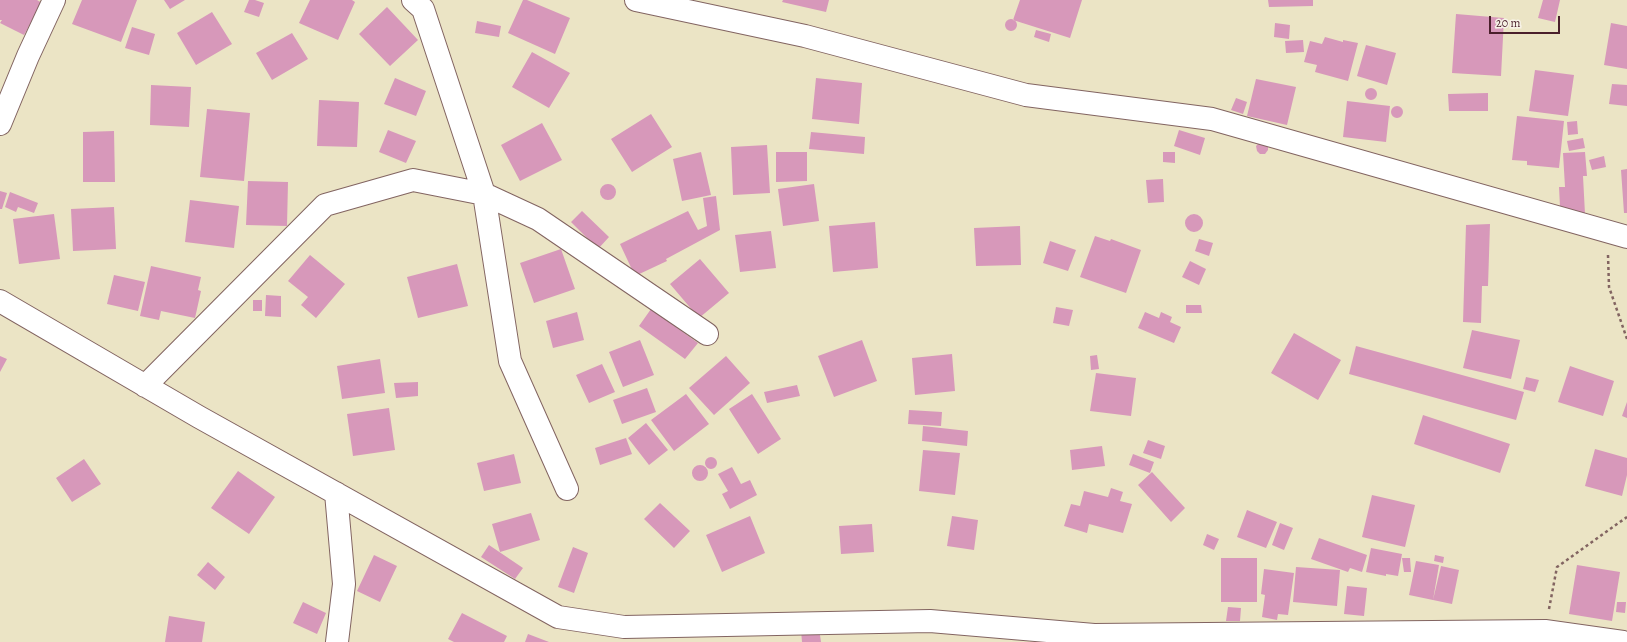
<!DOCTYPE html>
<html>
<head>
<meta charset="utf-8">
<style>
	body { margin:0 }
	#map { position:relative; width:1627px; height:642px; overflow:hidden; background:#ebe4c5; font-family:Alegreya,serif }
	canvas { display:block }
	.scale { position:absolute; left:1489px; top:16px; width:71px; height:18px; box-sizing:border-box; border:2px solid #4a1f2b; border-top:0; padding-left:5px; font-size:12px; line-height:14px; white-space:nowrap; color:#4a1f2b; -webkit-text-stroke:3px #f7f3e8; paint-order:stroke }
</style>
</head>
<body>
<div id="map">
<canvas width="1627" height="642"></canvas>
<div class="scale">20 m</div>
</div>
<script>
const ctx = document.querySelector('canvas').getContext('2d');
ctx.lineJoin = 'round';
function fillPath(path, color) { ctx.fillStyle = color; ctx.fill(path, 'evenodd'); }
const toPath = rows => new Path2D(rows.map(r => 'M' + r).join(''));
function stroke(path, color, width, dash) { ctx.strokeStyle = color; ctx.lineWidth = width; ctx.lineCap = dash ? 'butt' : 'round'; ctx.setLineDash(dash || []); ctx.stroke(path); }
const building = toPath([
	[0,0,37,0,42,3,24,35,0,23,2,20,0,20],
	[82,0,137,0,121,42,72,24],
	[164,0,185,0,170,9],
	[249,0,255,0,264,3,259,17,244,12],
	[310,0,352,0,355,2,338,40,299,23],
	[523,0,527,0,570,18,555,54,508,33],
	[783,0,829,0,826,12,782,2],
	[1020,0,1082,0,1070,38,1013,20],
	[1268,0,1313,0,1313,6,1269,7],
	[1543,0,1560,0,1555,22,1538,18],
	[387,7,418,40,390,66,359,34],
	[212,12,232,44,196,65,177,33],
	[1456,14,1504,18,1501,76,1452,73],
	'1005 25a6 6 0 1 1 12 0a6 6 0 1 1-12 0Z',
	[477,21,501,26,499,37,475,33],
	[1275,23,1290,25,1289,39,1274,37],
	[1611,23,1627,26,1627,69,1604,65],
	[132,27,155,34,149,55,125,48],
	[1036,30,1051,34,1049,42,1034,37],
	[292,33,308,59,272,80,256,53],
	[1325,37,1343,42,1343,40,1358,43,1348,81,1315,72,1317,65,1304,62,1310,41,1322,44],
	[1303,40,1304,52,1286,53,1285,41],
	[1366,45,1396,53,1387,85,1357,76],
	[532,52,570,73,549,108,512,87],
	[1535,70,1574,75,1568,116,1529,111],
	[395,78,426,91,416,116,384,104],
	[816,78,862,83,859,124,812,119],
	[1256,79,1296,87,1287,125,1247,116],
	[1612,84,1627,85,1627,106,1609,104],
	[151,85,191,87,189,127,150,125],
	'1365 94a6 6 0 1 1 12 0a6 6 0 1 1-12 0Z',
	[1488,93,1488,111,1449,111,1448,94],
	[1236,98,1247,102,1243,114,1231,110],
	[319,100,359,102,357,147,317,146],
	[1347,101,1390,106,1386,142,1343,137],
	'1391 112a6 6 0 1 1 12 0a6 6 0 1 1-12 0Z',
	[207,109,250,113,244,181,200,177],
	[651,114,672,147,632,172,611,139],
	[1517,116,1564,121,1559,168,1527,165,1527,161,1512,160],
	[1577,121,1578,134,1568,135,1567,122],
	[542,123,562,160,520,181,501,145],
	[388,130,416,141,406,163,379,152],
	[1179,130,1205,138,1200,155,1174,146],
	[114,131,115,182,83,182,83,132],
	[811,132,865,137,864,154,809,149],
	[1583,138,1585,148,1569,151,1567,141],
	[1260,142,1268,145,1268,150,1265,154,1260,154,1257,151,1256,146],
	[767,145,770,193,733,195,731,147],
	[701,152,711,195,682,201,673,159],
	[776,152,807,152,807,181,776,182],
	[1163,152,1175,152,1175,163,1163,162],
	[1585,152,1587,176,1583,176,1585,214,1560,207,1559,187,1565,187,1563,153],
	[1604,156,1606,167,1592,170,1589,160],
	[1627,169,1627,213,1624,213,1621,170],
	[1163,179,1164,202,1148,203,1146,180],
	[248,181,288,182,287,226,246,225],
	'600 192a8 8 0 1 1 16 0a8 8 0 1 1-16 0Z',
	[814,184,819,221,783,226,778,189],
	[0,191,7,193,2,209,0,209],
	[10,192,38,203,34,213,18,207,16,212,5,207],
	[716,196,720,230,666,259,667,261,635,276,620,244,688,211,698,230,707,226,703,198],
	[190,200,239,206,234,248,185,242],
	[114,207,116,249,73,251,71,209],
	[582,211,609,237,598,249,571,222],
	'1185 223a9 9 0 1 1 18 0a9 9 0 1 1-18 0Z',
	[54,214,60,259,19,264,13,219],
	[875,222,878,268,833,272,829,226],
	[1490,224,1488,286,1482,286,1481,323,1463,322,1466,225],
	[1020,226,1021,265,976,266,974,228],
	[771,231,776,268,740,272,735,235],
	[1095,236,1110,241,1111,239,1141,250,1126,293,1080,277],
	[1199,239,1213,243,1209,256,1195,251],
	[1050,241,1076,250,1068,271,1043,263],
	[561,249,575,289,534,303,520,263],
	[310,255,345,284,316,318,301,305,308,297,288,281],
	[700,259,729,293,699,318,670,284],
	[1190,261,1206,269,1199,285,1182,277],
	[457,264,468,306,418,318,407,277],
	[151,266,201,277,198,290,201,291,195,318,161,311,159,320,140,316],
	[114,275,145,282,138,311,107,304],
	[266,295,281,296,281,317,265,316],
	[253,300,262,300,262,311,253,311],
	[1186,305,1201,305,1202,313,1186,313],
	[1056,307,1073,310,1069,326,1053,323],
	[651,309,698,343,685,359,639,326],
	[577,312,584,340,553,348,546,321],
	[1145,312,1159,318,1161,312,1172,317,1170,322,1181,327,1174,343,1138,328],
	[1472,330,1520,340,1511,379,1463,368],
	[1294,333,1341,360,1318,400,1271,373],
	[640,340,654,375,623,387,609,352],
	[862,340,877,381,834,397,818,356],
	[1356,346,1524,392,1516,420,1349,374],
	[952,354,955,391,915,395,912,358],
	[1097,355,1099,369,1091,370,1090,356],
	[0,356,7,359,0,372],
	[726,356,750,383,714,415,689,388],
	[380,359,385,393,342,399,337,366],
	[602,364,615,392,589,403,576,375],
	[1570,366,1614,381,1603,416,1558,402],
	[1096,373,1136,378,1131,416,1090,411],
	[1526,377,1539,380,1535,392,1523,389],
	[418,382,418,396,396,398,394,383],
	[797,385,800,396,767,403,764,392],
	[647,388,656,412,622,424,613,400],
	[686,394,709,424,674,451,651,420],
	[752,394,781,439,758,454,729,409],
	[1627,402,1627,418,1622,416],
	[389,408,395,450,353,456,347,414],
	[909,410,942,412,941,426,908,424],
	[1423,415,1510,444,1500,473,1414,444],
	[646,423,668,450,649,465,628,438],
	[923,426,968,431,967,446,922,441],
	[626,438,632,454,600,465,595,448],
	[1148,440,1165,446,1161,459,1143,453],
	[1102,446,1105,466,1072,470,1070,450],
	[1595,449,1627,458,1627,475,1622,496,1585,486],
	[923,450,960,453,955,495,919,491],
	[514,454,521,483,484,491,477,463],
	[1133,454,1154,462,1150,473,1129,465],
	'705 463a6 6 0 1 1 12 0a6 6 0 1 1-12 0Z',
	[84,459,101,484,72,502,56,478],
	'692 473a8 8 0 1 1 16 0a8 8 0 1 1-16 0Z',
	[732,467,741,484,750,480,757,495,730,509,722,494,728,491,718,474],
	[238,471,275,497,249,534,211,508],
	[1152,472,1185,508,1171,522,1138,485],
	[1111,488,1123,492,1120,501,1132,504,1123,533,1089,524,1087,533,1064,526,1071,504,1080,506,1084,491,1108,497],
	[1372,495,1415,505,1405,547,1362,537],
	[660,503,690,531,674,548,644,519],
	[1247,510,1277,522,1266,548,1237,537],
	[531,513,540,540,500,552,492,524],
	[750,516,765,553,722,572,706,535],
	[952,516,978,520,974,550,947,546],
	[1280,523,1293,528,1284,550,1272,545],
	[872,524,874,552,841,554,839,526],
	[1207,534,1219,539,1214,550,1203,545],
	[1319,538,1367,555,1362,572,1350,568,1348,572,1311,559],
	[489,545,523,568,515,579,481,557],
	[573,547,588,553,574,593,558,587],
	[1371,548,1402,554,1398,576,1386,574,1386,576,1366,572],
	[374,555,397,566,380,602,357,591],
	[1435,555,1444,557,1443,563,1434,561],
	[1221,558,1257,558,1257,602,1221,602],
	[1402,558,1410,558,1411,572,1404,572],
	[1416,561,1439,565,1433,600,1409,595],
	[208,562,225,577,215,590,197,575],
	[1577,565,1620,572,1612,621,1569,614],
	[1441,566,1459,570,1452,604,1433,600],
	[1296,567,1340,570,1337,606,1293,602],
	[1264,569,1294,573,1288,615,1278,614,1277,620,1262,617,1265,595,1261,594],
	[1347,586,1367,588,1364,616,1344,614],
	[303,602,326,613,317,634,293,623],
	[1617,602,1626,602,1625,613,1616,612],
	[1228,607,1241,608,1240,621,1226,621],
	[462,613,507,636,504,642,454,642,448,639],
	[169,616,205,622,202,642,165,642],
	[819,628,821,642,802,642,801,630],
	[528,634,549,642,525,642]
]);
const path = toPath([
	[1608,255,1609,287,1627,339],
	[1549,609,1557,567,1627,517]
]);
const minor = toPath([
	[413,0,423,9,484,194,510,361,567,489],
	[636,0,805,36,1026,95,1212,119,1627,237],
	[0,124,28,56,54,0],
	[0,301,199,417,558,617,624,627,930,621,1094,635,1545,631,1623,642],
	[145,386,325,205,413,180,484,194,538,219,707,334],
	[336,493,344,584,337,642]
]);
fillPath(building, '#d798ba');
stroke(minor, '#826461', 24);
stroke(path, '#826461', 2.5, [3, 3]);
stroke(minor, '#fff', 22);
</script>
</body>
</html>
